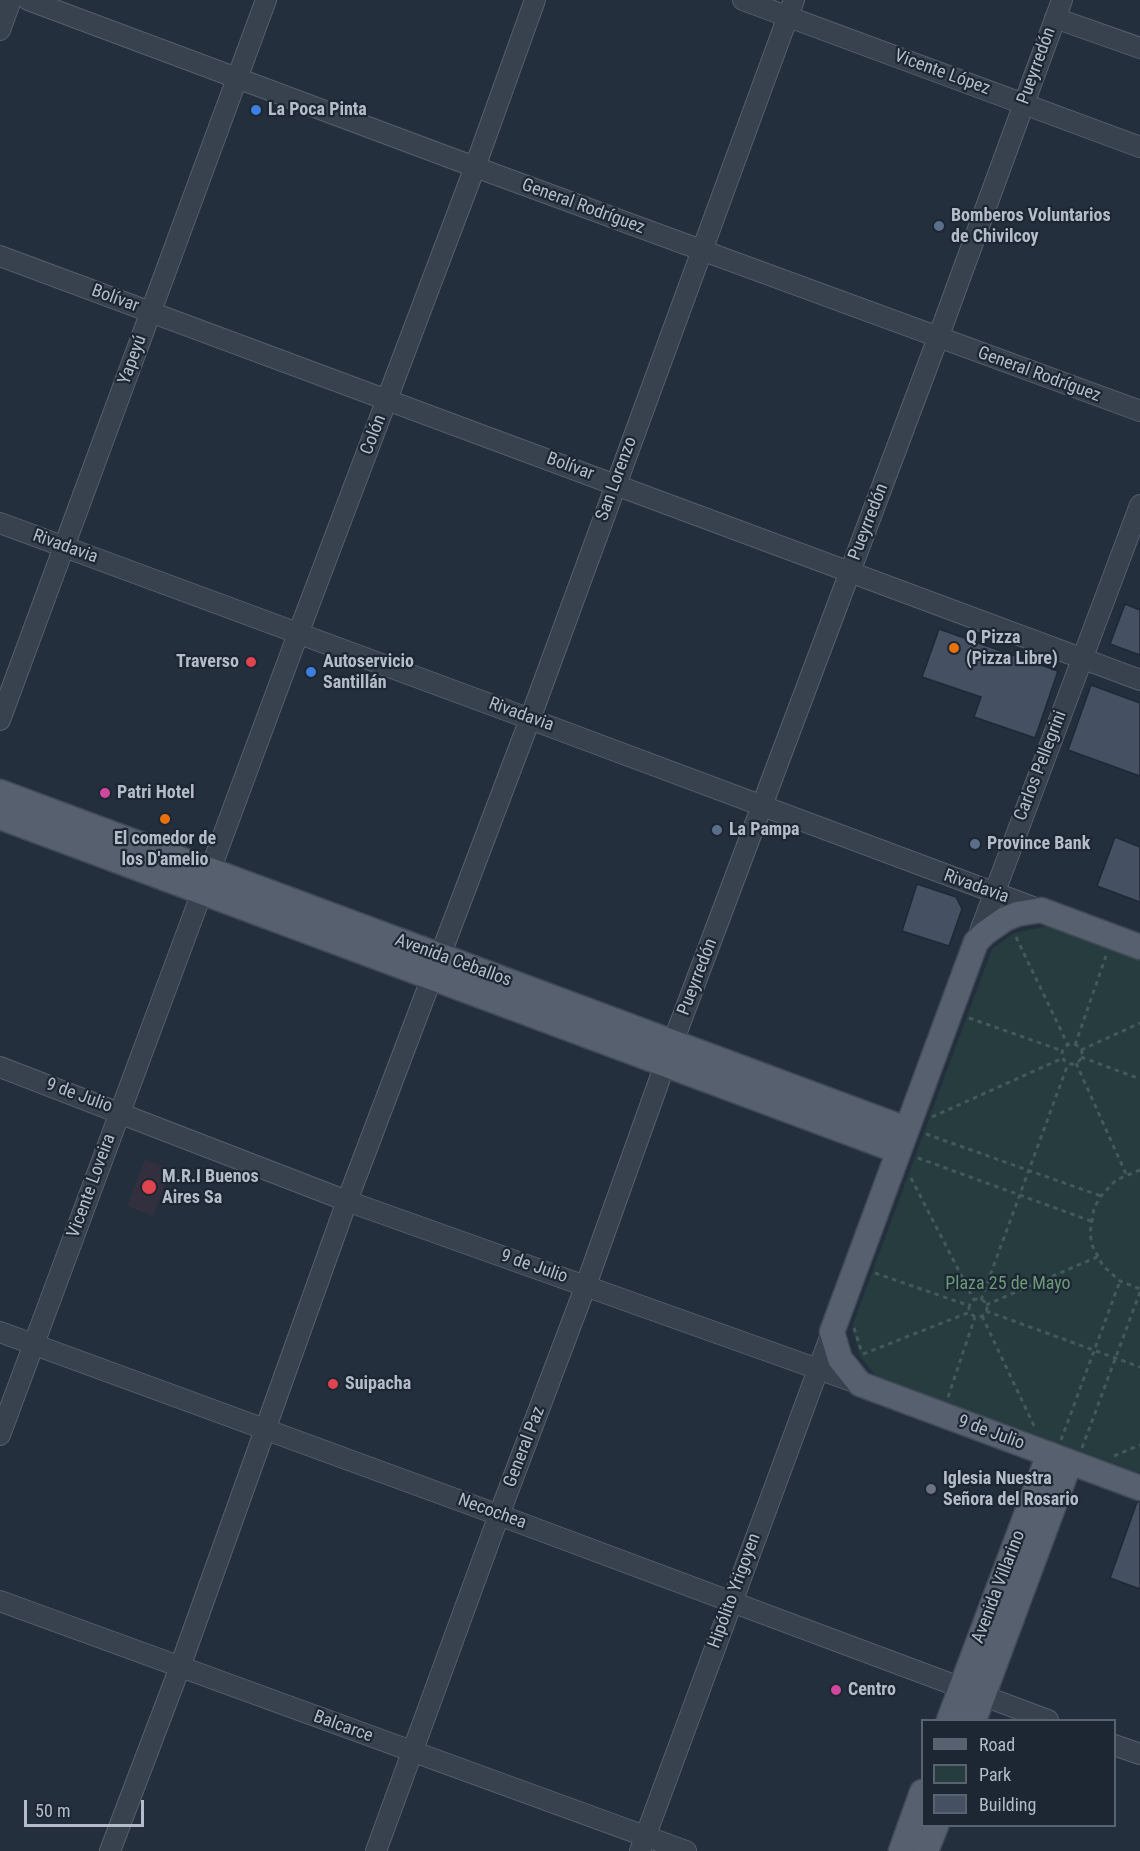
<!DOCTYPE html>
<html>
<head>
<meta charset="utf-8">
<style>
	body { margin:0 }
	#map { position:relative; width:1140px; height:1851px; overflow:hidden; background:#242f3e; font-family:"Roboto Condensed",sans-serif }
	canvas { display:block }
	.legend { position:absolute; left:921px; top:1719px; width:195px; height:108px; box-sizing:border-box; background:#1d2633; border:2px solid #59626f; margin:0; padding:8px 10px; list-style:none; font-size:18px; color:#b4bcc9 }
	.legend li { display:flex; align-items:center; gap:12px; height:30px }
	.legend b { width:30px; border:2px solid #59626f }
	.scale { position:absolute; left:24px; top:1800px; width:120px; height:27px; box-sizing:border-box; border:3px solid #b4bcc9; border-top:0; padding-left:8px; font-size:18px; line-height:21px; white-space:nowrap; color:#b4bcc9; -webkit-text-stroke:4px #1d2633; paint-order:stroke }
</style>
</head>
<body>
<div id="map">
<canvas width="1140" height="1851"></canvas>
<ul class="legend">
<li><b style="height:8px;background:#56606e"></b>Road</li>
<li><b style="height:16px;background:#263c3f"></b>Park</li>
<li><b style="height:16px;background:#455162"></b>Building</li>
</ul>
<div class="scale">50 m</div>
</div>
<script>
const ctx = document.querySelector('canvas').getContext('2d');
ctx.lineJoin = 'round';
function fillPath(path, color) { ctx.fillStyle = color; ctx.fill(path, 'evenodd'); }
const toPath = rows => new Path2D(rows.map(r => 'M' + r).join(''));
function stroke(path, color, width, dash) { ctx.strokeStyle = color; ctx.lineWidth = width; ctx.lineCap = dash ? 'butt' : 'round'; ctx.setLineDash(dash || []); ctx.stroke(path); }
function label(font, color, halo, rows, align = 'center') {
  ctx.font = font + ' "Roboto Condensed",sans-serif'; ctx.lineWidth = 4.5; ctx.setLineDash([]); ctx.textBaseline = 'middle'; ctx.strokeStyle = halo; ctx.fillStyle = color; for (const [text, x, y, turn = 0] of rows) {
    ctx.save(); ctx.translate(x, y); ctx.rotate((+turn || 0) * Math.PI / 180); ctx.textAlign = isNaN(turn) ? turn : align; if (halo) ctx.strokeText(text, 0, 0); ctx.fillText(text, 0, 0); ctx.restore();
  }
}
const medical = toPath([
	[145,1159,171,1169,153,1216,127,1206]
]);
const green = toPath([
	[1049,926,1140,959,1140,1473,876,1376,860,1356,852,1327,992,949,1014,933]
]);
const building = toPath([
	[1125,604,1140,610,1140,655,1110,644,1125,604],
	[939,629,1058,671,1035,738,974,717,981,697,922,677,939,629],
	[1091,685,1140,703,1140,776,1068,750,1091,685],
	[1115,837,1140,847,1140,902,1097,886,1115,837],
	[917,884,956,897,962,909,949,946,902,931,917,884],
	[1137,1502,1140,1502,1140,1589,1110,1578,1137,1502]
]);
const path = toPath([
	[1016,937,1068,1045],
	[969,1018,1063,1051],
	'1062 1054a10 10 0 1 1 20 0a10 10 0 1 1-20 0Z',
	[1075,1045,1106,956],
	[1081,1050,1140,1023],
	[1081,1057,1140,1079],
	[1076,1063,1126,1174],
	[932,1117,1063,1058],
	[926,1134,1101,1196],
	[918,1158,1091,1221],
	[1140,1170,1116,1180,1101,1196,1094,1208,1090,1233,1092,1245,1103,1266,1120,1281,1140,1289],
	[911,1178,974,1300],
	[875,1273,970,1306],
	'969 1308a9 9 0 1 1 18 0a9 9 0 1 1-18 0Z',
	[981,1300,1068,1064],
	[986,1305,1097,1257],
	[986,1311,1140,1367],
	[982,1316,1035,1428],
	[854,1328,862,1353],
	[863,1354,970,1312],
	[948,1397,975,1317],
	[1061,1440,1120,1281],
	[1082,1448,1140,1292],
	[1114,1456,1140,1445]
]);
const minor = toPath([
	[28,0,475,167,1140,411],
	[743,0,1140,147],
	[1055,18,1140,48],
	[0,30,11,0],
	[0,256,1140,680],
	[0,523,530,719,1041,910],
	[0,720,266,0],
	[976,942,1140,505],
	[0,1067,347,1201,860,1384],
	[0,1332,499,1515,1048,1720],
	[0,1435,298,634,475,167,535,0],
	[0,1601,686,1851],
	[1114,1745,1140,1754],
	[110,1851,180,1667,347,1201,530,719,794,0],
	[376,1851,499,1515,586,1285,673,1042,938,338,1062,0],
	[640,1851,832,1332]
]);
const major = toPath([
	[0,792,906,1129],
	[0,817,898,1151],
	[1140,947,1041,910,1017,914,1005,919,985,933,976,942,832,1332,840,1359,860,1384,1140,1488],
	[949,1720,1049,1454],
	[974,1720,1070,1462],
	[901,1851,922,1792],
	[926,1851,936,1826]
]);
const markers = [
	[256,110,6,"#3f7fe0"],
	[939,226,6,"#5c6f8a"],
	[954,648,6,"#e8710a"],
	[251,662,6,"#e0444e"],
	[311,672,6,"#3f7fe0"],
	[105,793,6,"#d1479c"],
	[165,819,6,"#e8710a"],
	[717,830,6,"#5c6f8a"],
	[975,844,6,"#5c6f8a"],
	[149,1187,8,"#e0444e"],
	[333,1384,6,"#e0444e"],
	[931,1489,6,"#6b7280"],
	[836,1690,6,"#d1479c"]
];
const streetNames = [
	["Pueyrredón",1037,66,-70],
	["Vicente López",942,73,20],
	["General Rodríguez",583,207,20],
	["Bolívar",115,299,20],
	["Yapeyú",133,360,-70],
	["General Rodríguez",1039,375,20],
	["Colón",374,435,-69],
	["Bolívar",570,467,20],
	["San Lorenzo",617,479,-70],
	["Pueyrredón",869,522,-69],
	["Rivadavia",65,547,20],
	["Rivadavia",521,715,20],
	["Carlos Pellegrini",1041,766,-69],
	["Rivadavia",976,887,20],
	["Avenida Ceballos",453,961,20],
	["Pueyrredón",698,977,-69],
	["9 de Julio",79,1096,20],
	["Vicente Loveira",92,1186,-70],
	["9 de Julio",534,1267,19],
	["9 de Julio",991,1433,20],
	["General Paz",525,1447,-69],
	["Necochea",492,1512,20],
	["Avenida Villarino",999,1587,-69],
	["Hipólito Yrigoyen",735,1591,-70],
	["Balcarce",343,1727,20]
];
const poiNames = [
	["La Poca Pinta",268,110],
	["Bomberos Voluntarios",951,216],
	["de Chivilcoy",951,237],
	["Q Pizza",966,638],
	["(Pizza Libre)",966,659],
	["Traverso",239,662,"right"],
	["Autoservicio",323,662],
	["Santillán",323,683],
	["Patri Hotel",117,793],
	["La Pampa",729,830],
	["El comedor de",165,839,"center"],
	["los D'amelio",165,860,"center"],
	["Province Bank",987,844],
	["M.R.I Buenos",162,1177],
	["Aires Sa",162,1198],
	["Suipacha",345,1384],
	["Iglesia Nuestra",943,1479],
	["Señora del Rosario",943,1500],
	["Centro",848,1690]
];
const parkNames = [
	["Plaza 25 de Mayo",1008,1284]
];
fillPath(medical, '#32303f');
fillPath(green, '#263c3f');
fillPath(building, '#455162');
stroke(building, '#1f2835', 1.5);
stroke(minor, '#565f6c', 22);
stroke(major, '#414a57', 27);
stroke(path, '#44595c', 3, [4.5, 4.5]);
stroke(minor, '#38414e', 20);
stroke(major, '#56606e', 24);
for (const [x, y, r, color] of markers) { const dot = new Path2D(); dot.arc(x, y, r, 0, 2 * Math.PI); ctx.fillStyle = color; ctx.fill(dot); stroke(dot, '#1d2633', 2); }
label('18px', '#b4bcc9', '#1d2633', streetNames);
label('bold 18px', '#b4bcc9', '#1d2633', poiNames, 'left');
label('18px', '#6b9a76', '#1d2633', parkNames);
</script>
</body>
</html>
